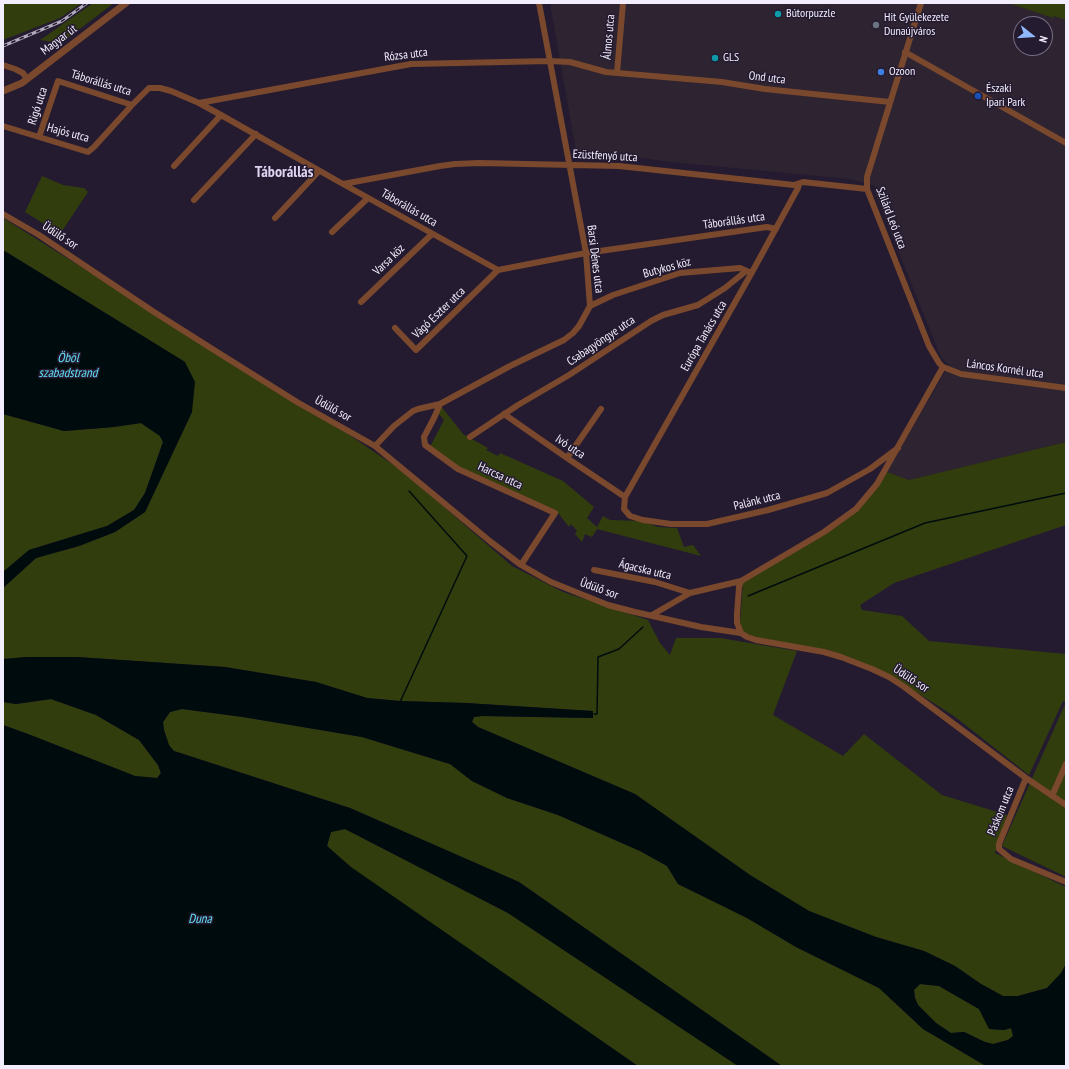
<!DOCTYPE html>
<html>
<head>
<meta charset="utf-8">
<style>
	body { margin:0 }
	#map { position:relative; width:1069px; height:1069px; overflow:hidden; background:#241b31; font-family:"PT Sans Narrow",sans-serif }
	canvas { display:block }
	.frame { position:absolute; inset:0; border:4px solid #f3eefd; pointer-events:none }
	.north { position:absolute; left:1013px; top:16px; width:40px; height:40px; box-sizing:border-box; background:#241b31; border:1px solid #776f83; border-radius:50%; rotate:107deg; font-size:11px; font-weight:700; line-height:16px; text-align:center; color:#f3eefd }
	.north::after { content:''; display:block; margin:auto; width:14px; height:18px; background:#90b8fd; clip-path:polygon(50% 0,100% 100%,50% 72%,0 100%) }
</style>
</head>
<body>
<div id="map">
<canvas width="1069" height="1069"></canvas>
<div class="frame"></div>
<div class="north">N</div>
</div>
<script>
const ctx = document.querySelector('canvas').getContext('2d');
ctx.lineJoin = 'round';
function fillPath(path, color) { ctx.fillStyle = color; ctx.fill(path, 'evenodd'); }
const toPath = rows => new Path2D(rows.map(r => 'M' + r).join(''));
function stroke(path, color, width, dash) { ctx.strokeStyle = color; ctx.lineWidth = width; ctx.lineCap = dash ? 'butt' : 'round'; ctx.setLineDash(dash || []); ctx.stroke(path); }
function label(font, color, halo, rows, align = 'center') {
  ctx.font = font + ' "PT Sans Narrow",sans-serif'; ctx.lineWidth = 3; ctx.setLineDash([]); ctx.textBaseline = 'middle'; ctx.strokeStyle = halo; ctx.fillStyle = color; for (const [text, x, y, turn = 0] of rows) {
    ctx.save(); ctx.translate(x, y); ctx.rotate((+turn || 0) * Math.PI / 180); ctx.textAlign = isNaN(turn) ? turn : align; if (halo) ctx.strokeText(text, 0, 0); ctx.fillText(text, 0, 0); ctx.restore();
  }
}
const industrial = toPath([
	[550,3,1008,3,1052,18,1054,16,1066,20,1066,442,909,480,887,472,949,365,941,357,874,191,875,186,850,179,671,162,621,155,581,154,576,151],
	[1021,24,1045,24,1045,48,1021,48]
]);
const green = toPath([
	[3,3,82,3,60,18,3,40],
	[93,3,114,3,64,41,54,42,40,40],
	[1008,3,1066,3,1066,20,1054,16,1053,18],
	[42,176,63,185,84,188,88,192,60,234,25,212],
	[3,218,345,432,405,473,512,566,563,592,648,620,660,643,670,655,676,638,720,638,797,651,773,715,843,756,864,734,942,795,1007,815,995,853,1066,887,1066,964,1061,973,1047,988,1018,996,1003,996,981,984,955,966,924,951,876,937,809,911,750,875,635,794,478,727,472,722,474,717,482,716,593,718,593,711,466,703,400,701,367,698,316,682,225,667,77,657,3,659,3,588,36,558,79,546,115,532,145,512,192,412,185,362,3,250],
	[441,406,463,434,488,448,486,450,498,456,500,453,563,481,594,507,587,518,597,527,603,516,610,520,641,521,658,527,677,528,684,547,693,545,701,556,597,529,592,537,585,534,582,542,575,534,577,531,571,524,569,527,558,513,460,468,430,447,444,420,438,413],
	[3,414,64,431,114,427,141,423,160,436,163,442,145,493,134,510,107,526,29,550,3,572],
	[1066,442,1066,525,894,583,860,605,862,610,902,616,929,641,1066,654,1066,877,1002,846,1066,702,1063,701,1029,775,954,716,894,678,829,650,750,638,743,635,740,623,743,582,861,506,887,472,909,480],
	[51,699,96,715,139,740,158,765,161,773,157,778,135,776,28,734,3,725,3,702,16,704],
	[182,709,243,717,362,737,450,764,472,781,507,798,558,815,640,851,667,866,678,884,747,918,796,947,879,988,923,1029,986,1066,782,1066,519,882,350,808,174,751,169,746,164,730,163,722,170,712],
	[345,829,508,913,738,1066,638,1066,351,868,327,846,331,832],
	[920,984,939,986,979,1009,990,1029,1004,1030,1012,1028,1013,1036,1008,1040,993,1044,985,1042,964,1032,951,1033,936,1023,918,1005,915,998,914,990]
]);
const water = toPath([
	[3,250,185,362,195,382,192,412,145,512,115,532,79,546,36,558,3,588,3,572,29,550,107,526,134,510,145,493,163,442,160,436,141,423,114,427,64,431,3,414],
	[25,657,77,657,225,667,316,682,367,698,400,701,466,703,593,711,593,718,482,716,474,717,472,722,478,727,635,794,750,875,809,911,876,937,924,951,955,966,981,984,1003,996,1018,996,1047,988,1061,973,1066,964,1066,1066,986,1066,923,1029,879,988,796,947,747,918,678,884,667,866,640,851,558,815,507,798,472,781,450,764,362,737,243,717,182,709,170,712,163,722,164,730,169,745,174,751,350,808,519,882,782,1066,738,1066,508,913,345,829,331,832,327,846,351,867,638,1066,3,1066,3,725,28,734,135,776,157,778,161,773,158,765,139,740,96,715,51,699,16,704,3,702,3,659],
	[920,984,939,986,979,1009,989,1029,1004,1030,1011,1028,1013,1036,1008,1040,993,1044,985,1042,964,1032,951,1033,936,1023,918,1005,915,998,914,990]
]);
const stream = toPath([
	[748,596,925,523,1066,493],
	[400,702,467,556,409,491],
	[594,714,597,714,598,657,619,649,643,627]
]);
const minor = toPath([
	[921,3,867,177,867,189,929,346,939,363,943,367,961,374,1066,388],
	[905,52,1066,143],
	[3,65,15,69,23,73,27,79],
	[617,73,623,3],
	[199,103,411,64,550,61,570,62,606,72,722,82,765,89,890,102],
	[3,126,88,152,94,147,132,105,149,88,160,88,171,91,199,103,221,115,343,184,498,270,586,253,767,227,776,229],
	[39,137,58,81,132,105],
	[174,166,221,115],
	[343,184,440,166,455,164,480,163,619,166,794,185,803,182,867,189],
	[799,184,798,188,751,274,625,497,624,509,630,516,643,520,671,524,707,524,768,510,827,493,870,469,898,448],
	[194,200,256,134],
	[3,214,39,235,154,312,214,350,297,402,375,446,491,542,521,565,542,577,551,582,608,605,635,612,701,627,741,633,747,637,756,640,824,652,841,657,872,669,889,677,903,686,1026,778,1066,805],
	[275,218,319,171],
	[332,232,368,198],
	[361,302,432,234],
	[590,306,613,295,680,273,740,268,749,272],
	[395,328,416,350,498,270],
	[440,404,434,418,424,437,425,445,458,469,555,513,521,565],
	[504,414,567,458,625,497],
	[470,437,518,405,569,375,651,321,663,315,698,305,725,288,746,271],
	[375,446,394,426,413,411,418,409,440,404,510,366,564,340,573,333,579,326,590,306,586,253,539,3],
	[567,458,601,409],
	[594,570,655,582,690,593],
	[652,615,690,593,741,581],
	[741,633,737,623,737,614,739,587,741,581,824,532,856,509,877,484,943,367],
	[1026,778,999,844,999,849,1011,859,1066,882],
	[1052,796,1066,764]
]);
const tertiary = toPath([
	[3,91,22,83,126,3]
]);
const rail = toPath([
	[3,46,62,21,87,3]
]);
const markers = [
	[778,14,4,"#0f9aa8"],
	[876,25,4,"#6b7280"],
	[715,58,4,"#0f9aa8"],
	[881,72,4,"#3f7fe0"],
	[978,96,4,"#1a4fb4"]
];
const poiNames = [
	["Bútorpuzzle",786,14],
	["Hit Gyülekezete",884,18],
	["Dunaújváros",884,32],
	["GLS",723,58],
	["Ozoon",889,72],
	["Északi",986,89],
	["Ipari Park",986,103]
];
const streetNames = [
	["Álmos utca",609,37,-85],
	["Magyar út",59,40,-37],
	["Rózsa utca",406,55,-7],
	["Ond utca",767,78,7],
	["Táborállás utca",101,83,17],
	["Rigó utca",38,106,-72],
	["Hajós utca",68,133,15],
	["Ezüstfenyő utca",605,156,3],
	["Táborállás utca",409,208,30],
	["Szilárd Leó utca",891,218,69],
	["Táborállás utca",734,221,-8],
	["Üdülő sor",60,236,33],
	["Barsi Dénes utca",595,259,83],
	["Varsa köz",389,260,-44],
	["Butykos köz",667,268,-15],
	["Vágó Eszter utca",439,313,-44],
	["Európa Tanács utca",704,336,-60],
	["Csabagyöngye utca",601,341,-34],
	["Láncos Kornél utca",1005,369,8],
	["Üdülő sor",333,409,29],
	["Ivó utca",570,447,34],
	["Harcsa utca",500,476,25],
	["Palánk utca",757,501,-14],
	["Ágacska utca",645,570,13],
	["Üdülő sor",599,589,20],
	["Üdülő sor",911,679,33],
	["Páskom utca",1001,811,-68]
];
const waterNames = [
	["Öböl",68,358],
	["szabadstrand",68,373],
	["Duna",200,919]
];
const districtNames = [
	["Táborállás",284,172]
];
fillPath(industrial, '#2e2331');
fillPath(green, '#323d0d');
fillPath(water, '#000b0e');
stroke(stream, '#000b0e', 1.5);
stroke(minor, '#7a482d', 6);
stroke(tertiary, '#7a482d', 7);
stroke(rail, '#afa9ba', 3);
stroke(rail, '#241b31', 1.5, [4.5]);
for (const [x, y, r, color] of markers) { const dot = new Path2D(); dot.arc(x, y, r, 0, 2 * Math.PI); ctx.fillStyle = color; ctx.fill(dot); stroke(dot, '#241b31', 1.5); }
label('12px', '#f3eefd', '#241b31', poiNames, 'left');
label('12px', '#f3eefd', '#241b31', streetNames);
label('italic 13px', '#5fe1f6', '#241b31', waterNames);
label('bold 16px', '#ded3f1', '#241b31', districtNames);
</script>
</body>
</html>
